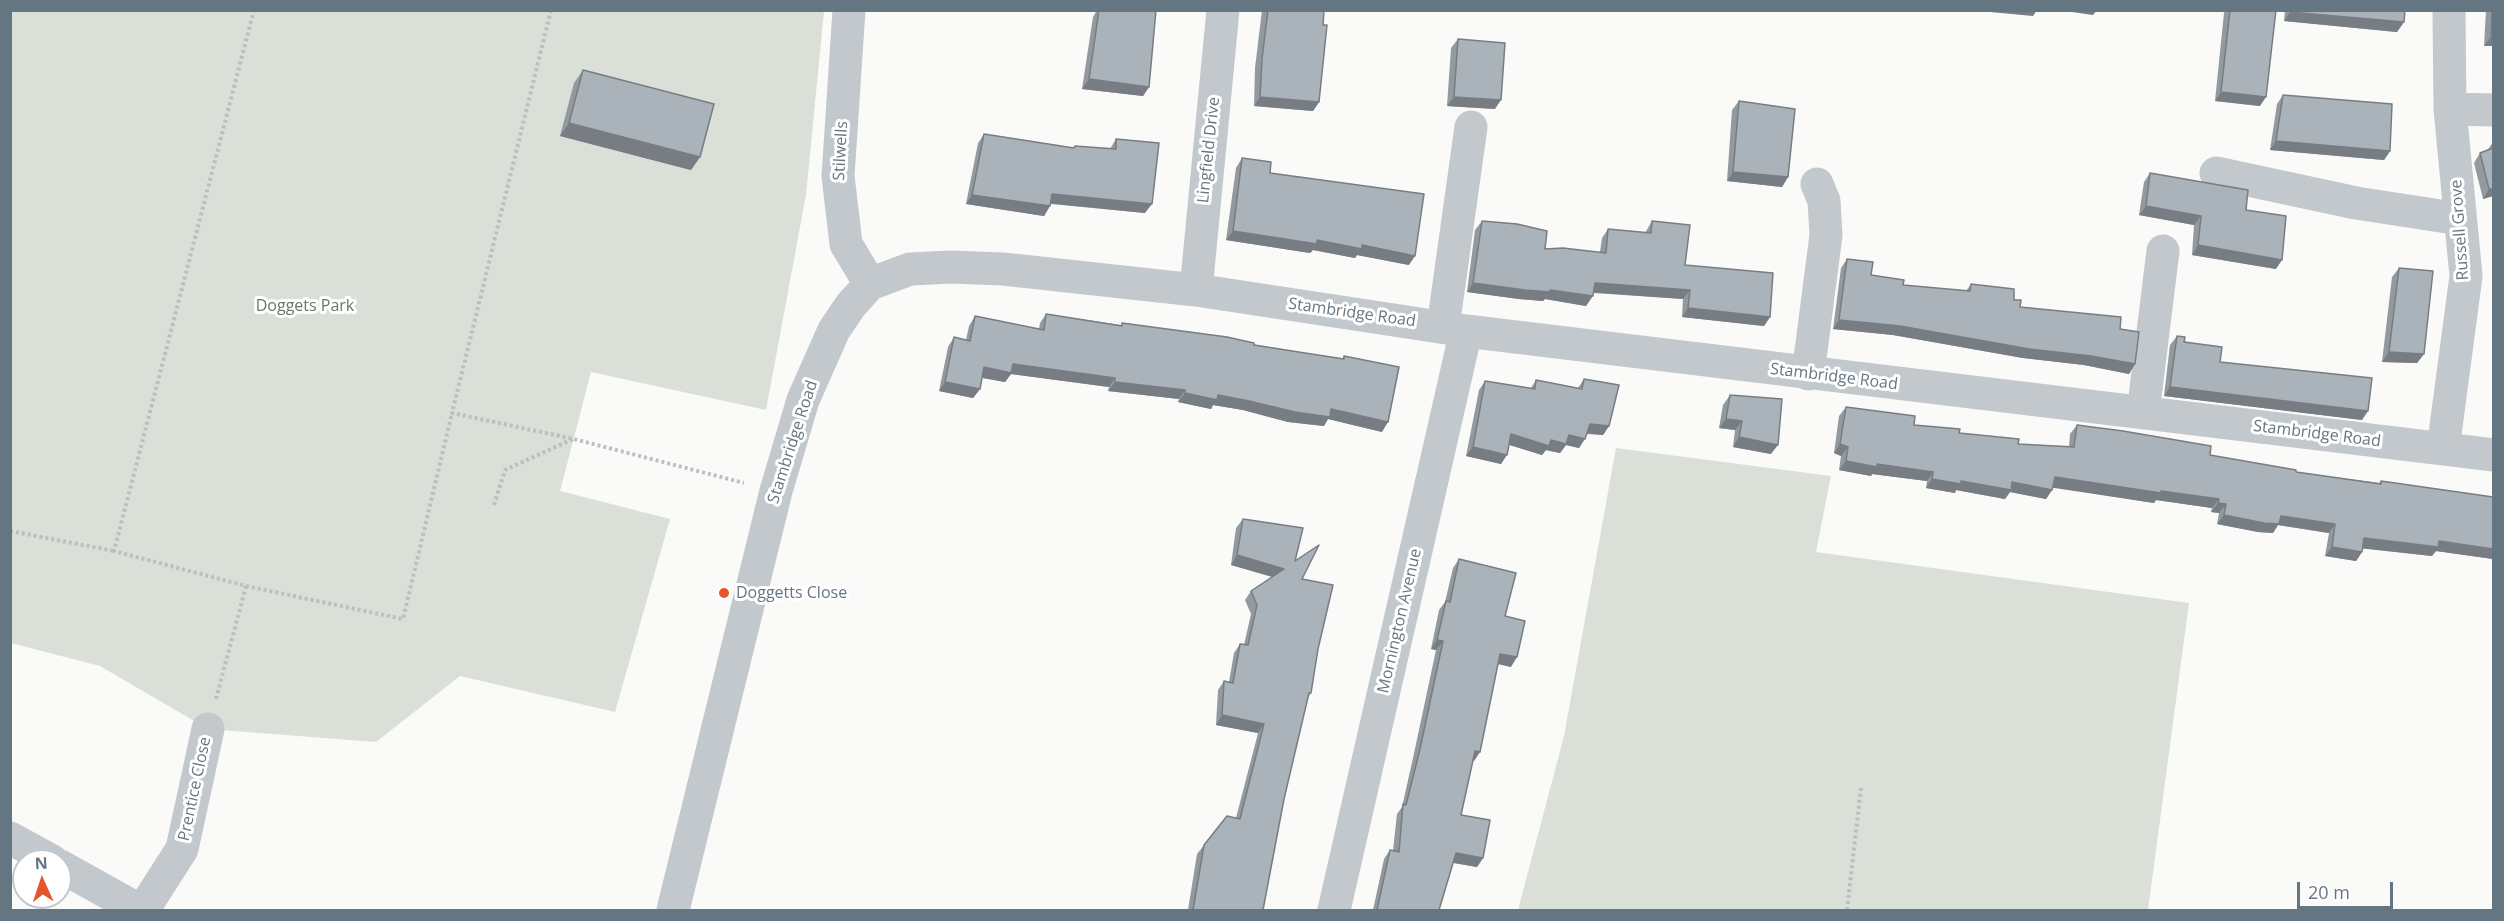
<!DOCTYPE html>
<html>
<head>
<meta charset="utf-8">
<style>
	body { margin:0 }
	#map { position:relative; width:2504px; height:921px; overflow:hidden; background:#fafaf8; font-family:"Open Sans",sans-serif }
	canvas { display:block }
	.frame { position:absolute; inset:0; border:12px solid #657683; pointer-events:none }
	.north { position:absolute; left:12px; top:849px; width:60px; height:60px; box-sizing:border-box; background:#fff; border:2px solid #c1c8cd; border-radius:50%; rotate:357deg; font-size:16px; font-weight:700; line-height:24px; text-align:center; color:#657683 }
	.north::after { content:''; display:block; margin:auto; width:21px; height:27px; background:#e4572e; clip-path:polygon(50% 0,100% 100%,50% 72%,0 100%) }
	.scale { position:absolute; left:2297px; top:882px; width:96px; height:27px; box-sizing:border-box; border:3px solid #657683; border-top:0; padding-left:8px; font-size:18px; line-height:21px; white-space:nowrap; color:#657683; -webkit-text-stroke:4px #fff; paint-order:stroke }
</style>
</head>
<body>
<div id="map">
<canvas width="2504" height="921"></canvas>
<div class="frame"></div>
<div class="north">N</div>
<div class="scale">20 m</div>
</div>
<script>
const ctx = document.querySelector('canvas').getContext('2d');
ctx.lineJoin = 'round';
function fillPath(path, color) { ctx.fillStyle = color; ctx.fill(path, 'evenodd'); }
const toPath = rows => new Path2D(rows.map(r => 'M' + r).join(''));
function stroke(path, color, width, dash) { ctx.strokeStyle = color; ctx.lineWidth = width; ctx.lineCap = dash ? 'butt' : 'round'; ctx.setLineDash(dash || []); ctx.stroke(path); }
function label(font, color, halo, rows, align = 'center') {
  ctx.font = font + ' "Open Sans",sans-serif'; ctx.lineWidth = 6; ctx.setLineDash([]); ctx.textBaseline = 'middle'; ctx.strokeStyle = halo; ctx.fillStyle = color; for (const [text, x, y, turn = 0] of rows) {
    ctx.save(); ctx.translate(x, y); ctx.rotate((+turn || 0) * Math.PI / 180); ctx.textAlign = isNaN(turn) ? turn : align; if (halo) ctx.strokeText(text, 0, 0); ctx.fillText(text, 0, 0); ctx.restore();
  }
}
const green = toPath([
	[10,11,824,11,806,195,766,410,591,372,560,491,670,519,615,712,460,676,376,742,208,729,100,666,11,643],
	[1616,448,1831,476,1816,552,2189,603,2148,910,1518,910,1564,736]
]);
const path = toPath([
	[551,10,452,413,574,439,744,483],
	[494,505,505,470,573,439],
	[10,531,114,551],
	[246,586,403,619,452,413],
	[216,699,246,586,114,551,254,10],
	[1847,910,1861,788]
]);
const minor = toPath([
	[849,10,838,176,846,244,870,284],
	[2450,109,2494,110],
	[2216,173,2356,203,2460,219],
	[1196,290,1223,10],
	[1443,327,1471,127],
	[1808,374,1826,235,1824,201,1817,184],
	[2143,413,2163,251],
	[2443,449,2466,276,2450,109,2449,10],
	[10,838,52,861],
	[60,866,139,910],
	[143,910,182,849,208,729],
	[673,910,776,491,803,400,834,330,851,305,870,284,910,269,952,267,1003,269,1196,290,1466,331,2494,455],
	[1334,910,1466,331]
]);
const wall = toPath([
	[1097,10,1156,10,1149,87,1143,96,1082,89,1093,17],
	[1262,10,1324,10,1319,102,1313,111,1254,106,1255,68],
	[2226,10,2276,10,2260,106,2215,101,2224,13],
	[2285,10,2405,10,2404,22,2397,32,2284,21],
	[2486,10,2493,10,2493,46,2484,46],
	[1458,39,1495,109,1447,106,1451,48],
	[583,70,700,157,691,170,560,136,574,83],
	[2283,95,2390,151,2384,160,2270,150,2277,104],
	[1739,101,1788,177,1782,187,1727,181,1732,110],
	[984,134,1073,148,1075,146,1110,149,1116,139,1145,213,1051,204,1044,216,966,204,978,143],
	[2493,142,2493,196,2483,199,2474,163,2480,153,2487,151],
	[1242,158,1270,173,1409,265,1357,255,1355,258,1313,250,1310,253,1226,240,1236,168],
	[2150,173,2246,210,2276,269,2192,255,2194,225,2139,215,2144,182],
	[1482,221,1545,249,1600,252,1602,238,1608,229,1645,233,1652,221,1685,265,1770,317,1764,326,1682,317,1683,299,1593,293,1586,306,1545,299,1543,301,1519,299,1467,292,1475,230],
	[1847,259,1871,275,1903,285,1966,291,1971,284,2014,300,2020,307,2120,329,2135,364,2129,374,2084,365,2023,358,1893,335,1833,329,1841,268],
	[2399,268,2424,354,2417,363,2382,362,2392,277],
	[1046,314,1121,325,1122,323,1342,359,1344,356,1382,432,1328,419,1324,426,1288,422,1243,410,1213,405,1211,409,1178,402,1179,399,1108,391,1109,387,1011,374,1005,382,982,378,980,389,973,398,939,391,948,347,954,337,966,340,969,326,975,316,1039,329,1040,323],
	[2177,336,2220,362,2362,420,2164,396,2170,345],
	[1584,379,1609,426,1603,435,1587,434,1579,448,1566,445,1560,453,1546,450,1542,455,1509,445,1501,464,1466,456,1479,390,1485,381,1531,388,1536,380,1578,388],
	[1730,395,1771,454,1733,447,1735,430,1719,428,1723,405],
	[1846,407,1914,425,2018,444,2069,447,2070,434,2077,425,2210,455,2296,472,2379,483,2381,481,2493,497,2493,559,2436,551,2432,556,2363,548,2362,552,2356,561,2325,556,2329,533,2278,525,2273,533,2258,532,2217,524,2219,513,2211,512,2212,508,2156,500,2154,503,2053,487,2052,490,2046,499,2010,492,2005,499,1956,490,1955,493,1926,488,1927,481,1872,474,1871,476,1839,470,1841,456,1834,453,1839,416],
	[1243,519,1295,561,1302,579,1318,649,1311,693,1308,697,1284,799,1263,910,1188,910,1197,854,1204,845,1236,818,1258,733,1216,725,1218,690,1224,681,1229,682,1234,653,1240,644,1244,645,1251,614,1245,600,1251,591,1272,577,1231,565,1236,528],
	[1459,559,1505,616,1511,667,1498,664,1474,761,1473,761,1461,815,1483,858,1477,867,1453,863,1439,910,1373,910,1384,859,1390,850,1393,850,1397,814,1402,807,1413,758,1436,650,1431,649,1439,610,1445,602,1453,568]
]);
const shadedWall = toPath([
	[1991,10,2037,10,2033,16,1990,12],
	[2058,10,2097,10,2093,15],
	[2133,10,2149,10,2148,12],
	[2290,12,2404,22,2397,32,2284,21],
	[2491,37,2493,37,2493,46,2484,46],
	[1089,79,1149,87,1143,96,1082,89],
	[2221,92,2266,97,2260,106,2215,101],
	[1260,97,1319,102,1313,111,1254,106],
	[1454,97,1501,100,1495,109,1447,106],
	[569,123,700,157,691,170,560,136],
	[2276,141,2390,151,2384,160,2270,150],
	[1733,172,1788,177,1782,187,1727,181],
	[2489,189,2493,189,2493,196,2483,199],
	[1052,194,1152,204,1145,213,1046,203],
	[972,195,1050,206,1044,216,966,204],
	[2146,206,2201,216,2194,225,2139,215],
	[1233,231,1362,245,1415,256,1409,265,1357,255,1355,258,1313,250,1310,253,1226,240],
	[2198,245,2282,260,2276,269,2192,255],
	[1473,283,1550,290,1593,296,1586,306,1545,299,1543,301,1519,299,1467,292],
	[1595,283,1690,290,1683,299,1588,292],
	[1688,308,1770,317,1764,326,1682,317],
	[1839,320,1900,326,2091,356,2135,364,2129,374,2084,365,2023,358,1893,335,1833,329],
	[2389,352,2424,354,2417,363,2382,362],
	[1013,364,1115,378,1109,387,1011,374,1005,382,978,377,984,367],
	[945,382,980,389,973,398,939,391],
	[1115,382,1185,390,1179,399,1108,391],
	[2170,387,2368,411,2362,420,2164,396],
	[1185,393,1218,395,1331,409,1388,422,1382,432,1328,419,1324,426,1288,422,1243,410,1213,405,1211,409,1178,402],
	[1726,419,1742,421,1735,430,1719,428],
	[1590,424,1609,426,1603,435,1583,433],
	[1511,434,1551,440,1569,435,1585,439,1579,448,1566,445,1560,453,1546,450,1542,455,1504,443],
	[1739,437,1778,445,1771,454,1733,447],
	[1840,444,1848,447,1841,456,1834,453],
	[1473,447,1507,455,1501,464,1466,456],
	[1846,461,1877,464,1933,472,1927,481,1872,474,1871,476,1839,470],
	[2055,477,2161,491,2219,499,2212,508,2156,500,2154,503,2048,487],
	[1932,479,2012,482,2052,490,2046,499,2010,492,2005,499,1956,490,1955,493,1926,488],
	[2218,503,2226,504,2219,513,2211,512],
	[2224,515,2281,516,2335,524,2329,533,2278,525,2273,533,2258,532,2217,524],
	[2364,538,2439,541,2493,549,2493,559,2436,551,2432,556,2358,548],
	[2332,547,2362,552,2356,561,2325,556],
	[1237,555,1284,569,1277,578,1231,565],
	[1437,640,1443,641,1436,650,1431,649],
	[1500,654,1517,657,1511,667,1494,663],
	[1222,715,1264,724,1258,733,1216,725],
	[1475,751,1480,752,1474,761,1469,760],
	[1456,853,1483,858,1477,867,1449,862]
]);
const building = toPath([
	[1099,10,1156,10,1149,87,1089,79,1099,10],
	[1268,10,1324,10,1323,25,1327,25,1319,102,1260,97,1262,59,1268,10],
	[2230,10,2276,10,2266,97,2221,92,2230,10],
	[2290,10,2405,10,2404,22,2290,12,2290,10],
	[2492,10,2493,10,2493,37,2491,37,2492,10],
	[1458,39,1505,43,1501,100,1454,97,1458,39],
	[583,70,714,104,700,157,569,123,583,70],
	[2283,95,2392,104,2390,151,2276,141,2283,95],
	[1739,101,1795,109,1788,177,1733,172,1739,101],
	[984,134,1074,148,1075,146,1116,149,1116,139,1159,143,1152,204,1052,194,1050,206,972,195,984,134],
	[2493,148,2493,189,2489,189,2480,153,2493,148],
	[1242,158,1271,162,1270,173,1424,194,1415,256,1362,245,1362,249,1317,240,1317,244,1233,231,1242,158],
	[2150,173,2248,190,2246,210,2286,216,2282,260,2198,245,2201,216,2146,206,2150,173],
	[1482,221,1517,224,1547,231,1545,249,1563,248,1606,253,1608,229,1651,233,1652,221,1690,225,1685,265,1773,273,1770,317,1688,308,1690,290,1595,283,1593,296,1550,290,1550,292,1525,290,1473,283,1482,221],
	[1847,259,1873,262,1871,275,1904,280,1903,285,1970,291,1971,284,2014,289,2014,300,2021,300,2020,307,2121,317,2120,329,2139,332,2135,364,2091,356,2029,349,1900,326,1839,320,1847,259],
	[2399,268,2433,271,2424,354,2389,352,2399,268],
	[1046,314,1122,326,1122,323,1227,337,1254,343,1254,345,1305,353,1344,359,1344,356,1399,367,1388,422,1331,409,1330,417,1295,412,1249,401,1218,395,1217,400,1185,393,1185,390,1115,382,1115,378,1013,364,1011,373,984,367,980,389,945,382,954,337,970,341,975,316,1044,330,1046,314],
	[2177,336,2185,337,2184,342,2222,347,2220,362,2372,378,2368,411,2170,387,2177,336],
	[1584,379,1619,385,1609,426,1590,424,1585,439,1569,435,1566,444,1551,440,1549,446,1511,434,1507,455,1473,447,1485,381,1535,389,1536,380,1582,389,1584,379],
	[1730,395,1782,399,1778,445,1739,437,1742,421,1726,419,1730,395],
	[1846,407,1915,416,1914,425,1960,429,1959,433,2019,439,2018,444,2074,447,2077,425,2123,431,2211,446,2210,455,2296,470,2296,472,2381,484,2381,481,2493,497,2493,549,2439,541,2438,547,2364,538,2362,552,2332,547,2335,524,2281,516,2279,524,2264,523,2224,515,2226,504,2218,503,2219,499,2161,491,2161,493,2055,477,2052,490,2012,482,2011,490,1961,481,1961,484,1932,479,1933,472,1877,464,1877,467,1846,461,1848,447,1840,444,1846,407],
	[1243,519,1303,528,1295,561,1319,545,1302,579,1333,585,1318,649,1311,693,1309,693,1284,799,1263,910,1193,910,1204,845,1227,816,1240,819,1264,724,1222,715,1224,681,1233,683,1240,644,1248,645,1257,605,1251,591,1284,569,1237,555,1243,519],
	[1459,559,1516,573,1505,616,1525,621,1517,657,1500,654,1480,752,1475,751,1461,815,1490,820,1483,858,1456,853,1439,910,1377,910,1390,850,1399,852,1403,804,1406,805,1420,749,1443,641,1437,640,1446,601,1450,602,1459,559]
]);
const markers = [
	[724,593,6,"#e4572e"]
];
const streetNames = [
	["Lingfield Drive",1209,150,-84],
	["Stilwells",841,151,-87],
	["Russell Grove",2460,230,-94],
	["Stambridge Road",1352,313,8],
	["Stambridge Road",1834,377,7],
	["Stambridge Road",2317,434,7],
	["Stambridge Road",793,442,-72],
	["Mornington Avenue",1400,621,-77],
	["Prentice Close",195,789,-78]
];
const parkNames = [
	["Doggets Park",305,306]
];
const poiNames = [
	["Doggetts Close",736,593]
];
fillPath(green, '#dadfd7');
stroke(path, '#bbbfc2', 4, [3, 3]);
stroke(minor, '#c3c8cc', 33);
fillPath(wall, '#929a9f');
fillPath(shadedWall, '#777d82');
fillPath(building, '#aab3b9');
stroke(building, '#777d82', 1.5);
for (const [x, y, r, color] of markers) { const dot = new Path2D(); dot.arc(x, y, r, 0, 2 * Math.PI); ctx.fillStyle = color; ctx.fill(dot); stroke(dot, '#fff', 2); }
label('16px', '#657683', '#fff', streetNames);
label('16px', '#687a64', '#fff', parkNames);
label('16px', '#657683', '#fff', poiNames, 'left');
</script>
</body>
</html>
